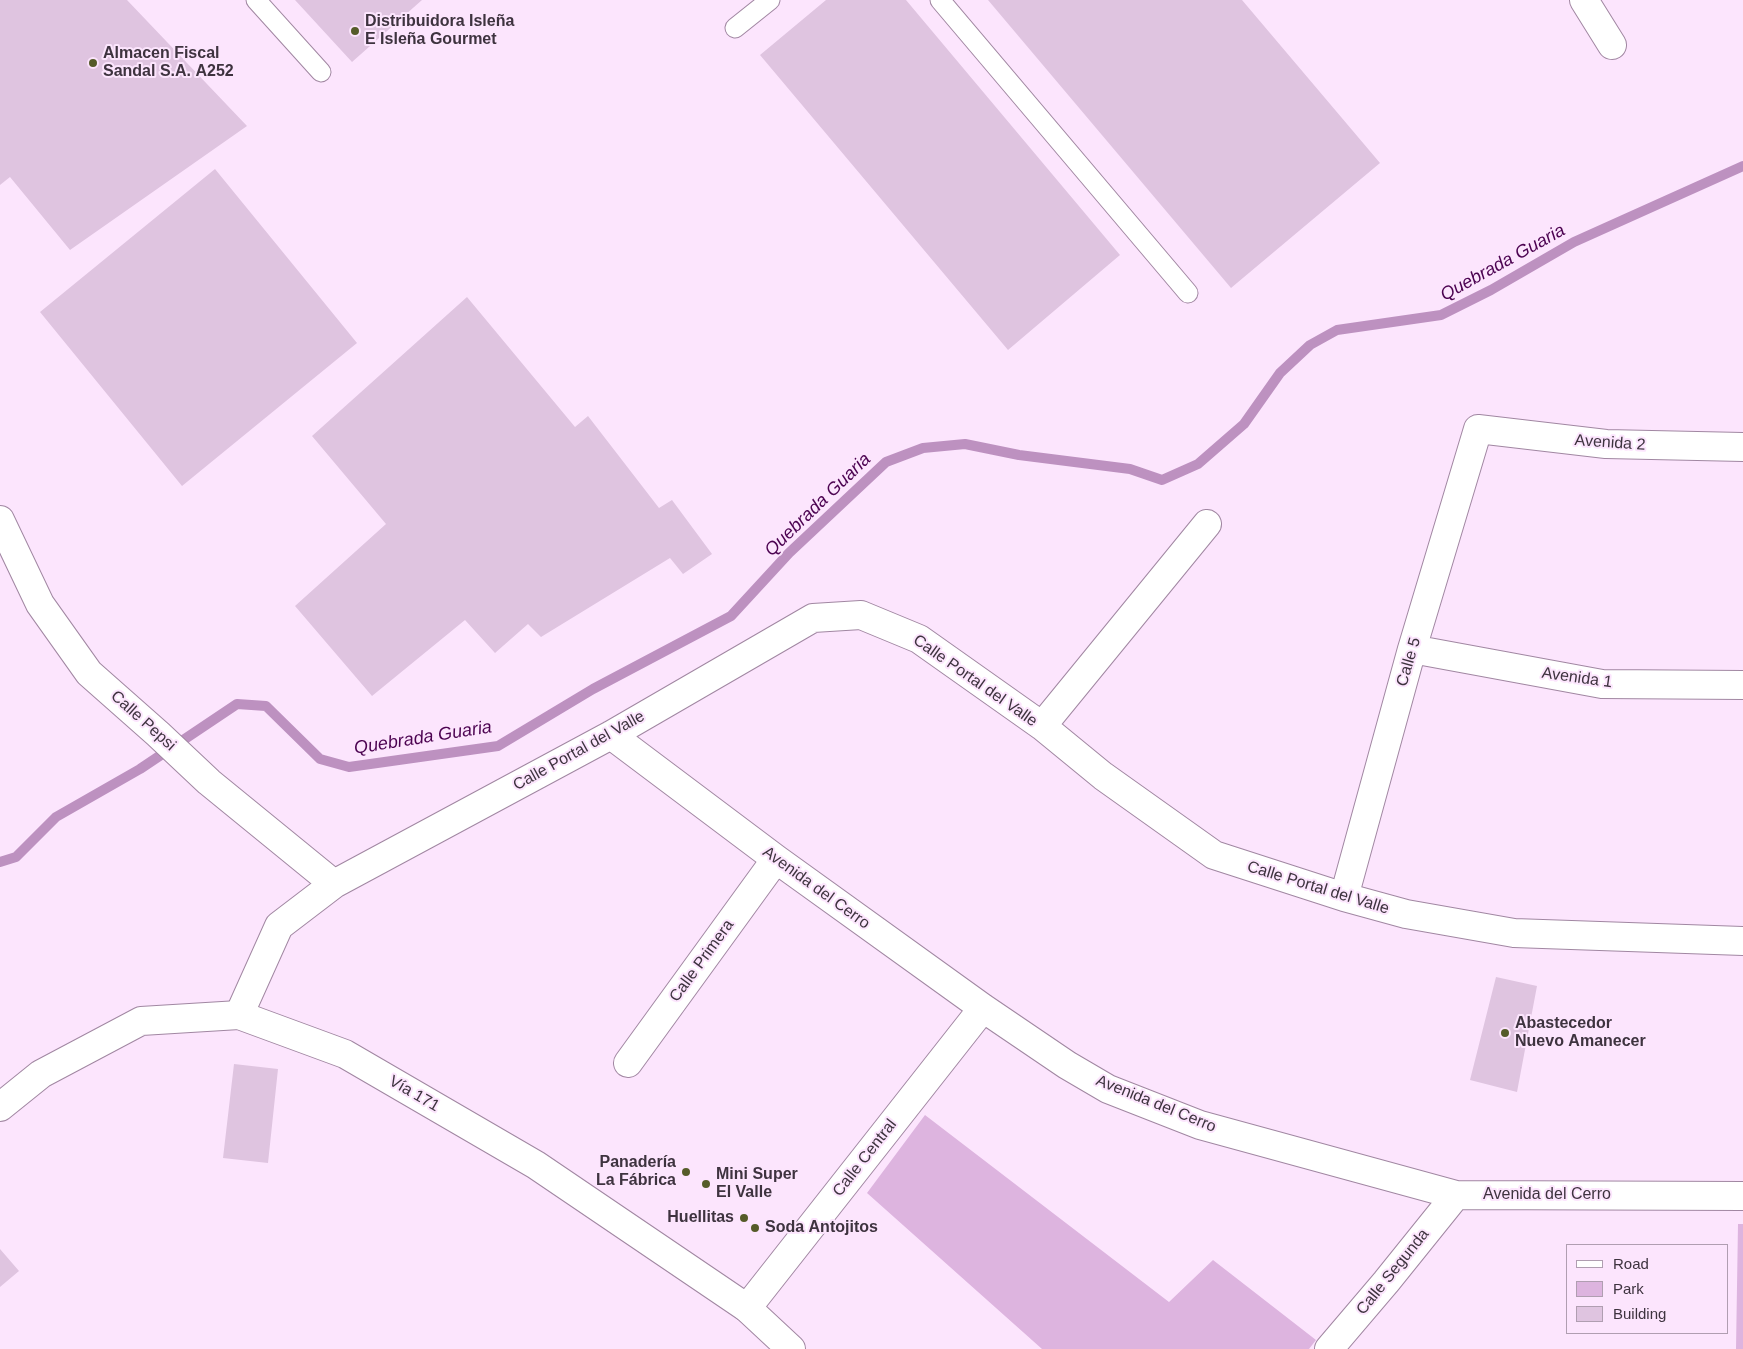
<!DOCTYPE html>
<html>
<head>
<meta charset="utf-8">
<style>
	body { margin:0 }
	#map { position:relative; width:1743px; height:1349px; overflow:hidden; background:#fce5fd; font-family:Helvetica,sans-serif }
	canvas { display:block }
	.legend { position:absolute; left:1566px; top:1244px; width:162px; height:90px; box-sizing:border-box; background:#fce5fd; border:1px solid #b09eb1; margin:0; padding:6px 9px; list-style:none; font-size:15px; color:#3e333f }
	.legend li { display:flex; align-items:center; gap:10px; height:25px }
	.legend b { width:25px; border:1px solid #b09eb1 }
</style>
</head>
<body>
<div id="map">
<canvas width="1743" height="1349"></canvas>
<ul class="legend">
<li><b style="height:6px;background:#fff"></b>Road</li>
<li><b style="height:14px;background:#ddb4df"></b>Park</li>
<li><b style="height:14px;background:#dfc4e0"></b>Building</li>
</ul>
</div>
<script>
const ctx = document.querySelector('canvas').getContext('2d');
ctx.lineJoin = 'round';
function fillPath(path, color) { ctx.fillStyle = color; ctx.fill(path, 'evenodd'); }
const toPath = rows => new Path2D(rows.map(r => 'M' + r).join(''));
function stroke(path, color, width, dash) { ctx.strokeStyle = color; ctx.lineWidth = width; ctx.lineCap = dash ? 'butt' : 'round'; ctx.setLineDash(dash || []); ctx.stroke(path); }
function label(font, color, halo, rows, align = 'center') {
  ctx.font = font + ' Helvetica,sans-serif'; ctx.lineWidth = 4; ctx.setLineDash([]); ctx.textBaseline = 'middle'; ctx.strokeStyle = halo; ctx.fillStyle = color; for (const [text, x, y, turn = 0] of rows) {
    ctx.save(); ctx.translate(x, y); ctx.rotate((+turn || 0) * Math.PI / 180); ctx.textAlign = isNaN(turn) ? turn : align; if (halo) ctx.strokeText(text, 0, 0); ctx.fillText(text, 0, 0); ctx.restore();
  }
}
const green = toPath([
	[925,1115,1169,1302,1213,1260,1316,1340,1309,1349,1042,1349,867,1193],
	[1738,1224,1743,1224,1743,1349,1736,1349]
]);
const stream = toPath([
	[0,862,16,857,56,817,140,769,237,704,266,706,320,759,349,767,498,746,593,689,731,616,789,553,886,462,923,448,965,444,1019,455,1130,469,1162,480,1198,464,1244,424,1280,373,1310,345,1337,330,1441,315,1491,290,1574,242,1743,166]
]);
const building = toPath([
	[0,0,127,0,247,126,70,250,10,177,0,185],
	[295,0,422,0,352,62],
	[826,0,906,0,1120,255,1008,350,760,55],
	[988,0,1242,0,1380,163,1231,288],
	[215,169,357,343,182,486,40,312],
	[467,297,575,427,588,416,659,508,672,500,712,554,683,574,670,558,541,637,528,624,495,653,465,620,372,696,295,606,386,524,312,436],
	[1496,977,1537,986,1517,1092,1470,1080],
	[234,1064,278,1069,268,1163,223,1158],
	[0,1249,19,1271,0,1287]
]);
const service = toPath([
	[256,0,321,72],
	[940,0,1188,293],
	[735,28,770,0]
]);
const minor = toPath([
	[1584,0,1612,45],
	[0,520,40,604,89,673,158,734,209,782,334,884],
	[1412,649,1602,684,1743,685],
	[1042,726,1207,524],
	[611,735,776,859,983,1008,1067,1065,1108,1089,1200,1125,1456,1195,1743,1196],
	[1344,897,1412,649,1478,429,1606,444,1743,447],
	[239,1015,279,926,334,884,611,735,813,618,861,615,919,639,1042,726,1103,776,1214,855,1344,897,1406,914,1514,933,1743,941],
	[628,1063,776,859],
	[747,1308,983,1008],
	[1329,1349,1386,1282,1456,1195]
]);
const secondary = toPath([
	[0,1107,41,1074,141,1021,239,1015,345,1054,536,1165,747,1308,791,1349]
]);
const markers = [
	[355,31,5,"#555b29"],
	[93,63,5,"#555b29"],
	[1505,1033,5,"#555b29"],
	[686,1172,5,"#555b29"],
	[706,1184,5,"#555b29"],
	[744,1218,5,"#555b29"],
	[755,1228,5,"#555b29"]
];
const poiNames = [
	["Distribuidora Isleña",365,22],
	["E Isleña Gourmet",365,40],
	["Almacen Fiscal",103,54],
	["Sandal S.A. A252",103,72],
	["Abastecedor",1515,1024],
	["Nuevo Amanecer",1515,1042],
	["Panadería",676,1163,"right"],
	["La Fábrica",676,1181,"right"],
	["Mini Super",716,1175],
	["El Valle",716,1193],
	["Huellitas",734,1218,"right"],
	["Soda Antojitos",765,1228]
];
const streetNames = [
	["Avenida 2",1610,443,4],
	["Calle 5",1409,662,-74],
	["Avenida 1",1577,678,8],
	["Calle Portal del Valle",975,681,35],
	["Calle Pepsi",143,721,42],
	["Calle Portal del Valle",579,751,-29],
	["Avenida del Cerro",816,888,36],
	["Calle Portal del Valle",1318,888,17],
	["Calle Primera",702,961,-54],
	["Vía 171",414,1094,30],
	["Avenida del Cerro",1156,1104,22],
	["Calle Central",865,1158,-52],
	["Avenida del Cerro",1547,1195],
	["Calle Segunda",1393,1272,-51]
];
const waterNames = [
	["Quebrada Guaria",1503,263,-29],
	["Quebrada Guaria",818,505,-44],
	["Quebrada Guaria",423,738,-9]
];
fillPath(green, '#ddb4df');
stroke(stream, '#bd91c0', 10);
fillPath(building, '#dfc4e0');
stroke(service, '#a187a2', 21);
stroke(minor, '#a187a2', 30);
stroke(secondary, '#a187a2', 30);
stroke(service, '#fff', 19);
stroke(minor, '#fff', 28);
stroke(secondary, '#fff', 28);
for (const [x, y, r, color] of markers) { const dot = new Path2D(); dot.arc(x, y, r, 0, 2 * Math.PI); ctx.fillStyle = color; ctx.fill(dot); stroke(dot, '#fce5fd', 2); }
label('bold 16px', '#3e333f', '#fce5fd', poiNames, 'left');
label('16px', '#3e333f', '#fce5fd', streetNames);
label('italic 18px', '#4c0351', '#fce5fd', waterNames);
</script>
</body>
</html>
